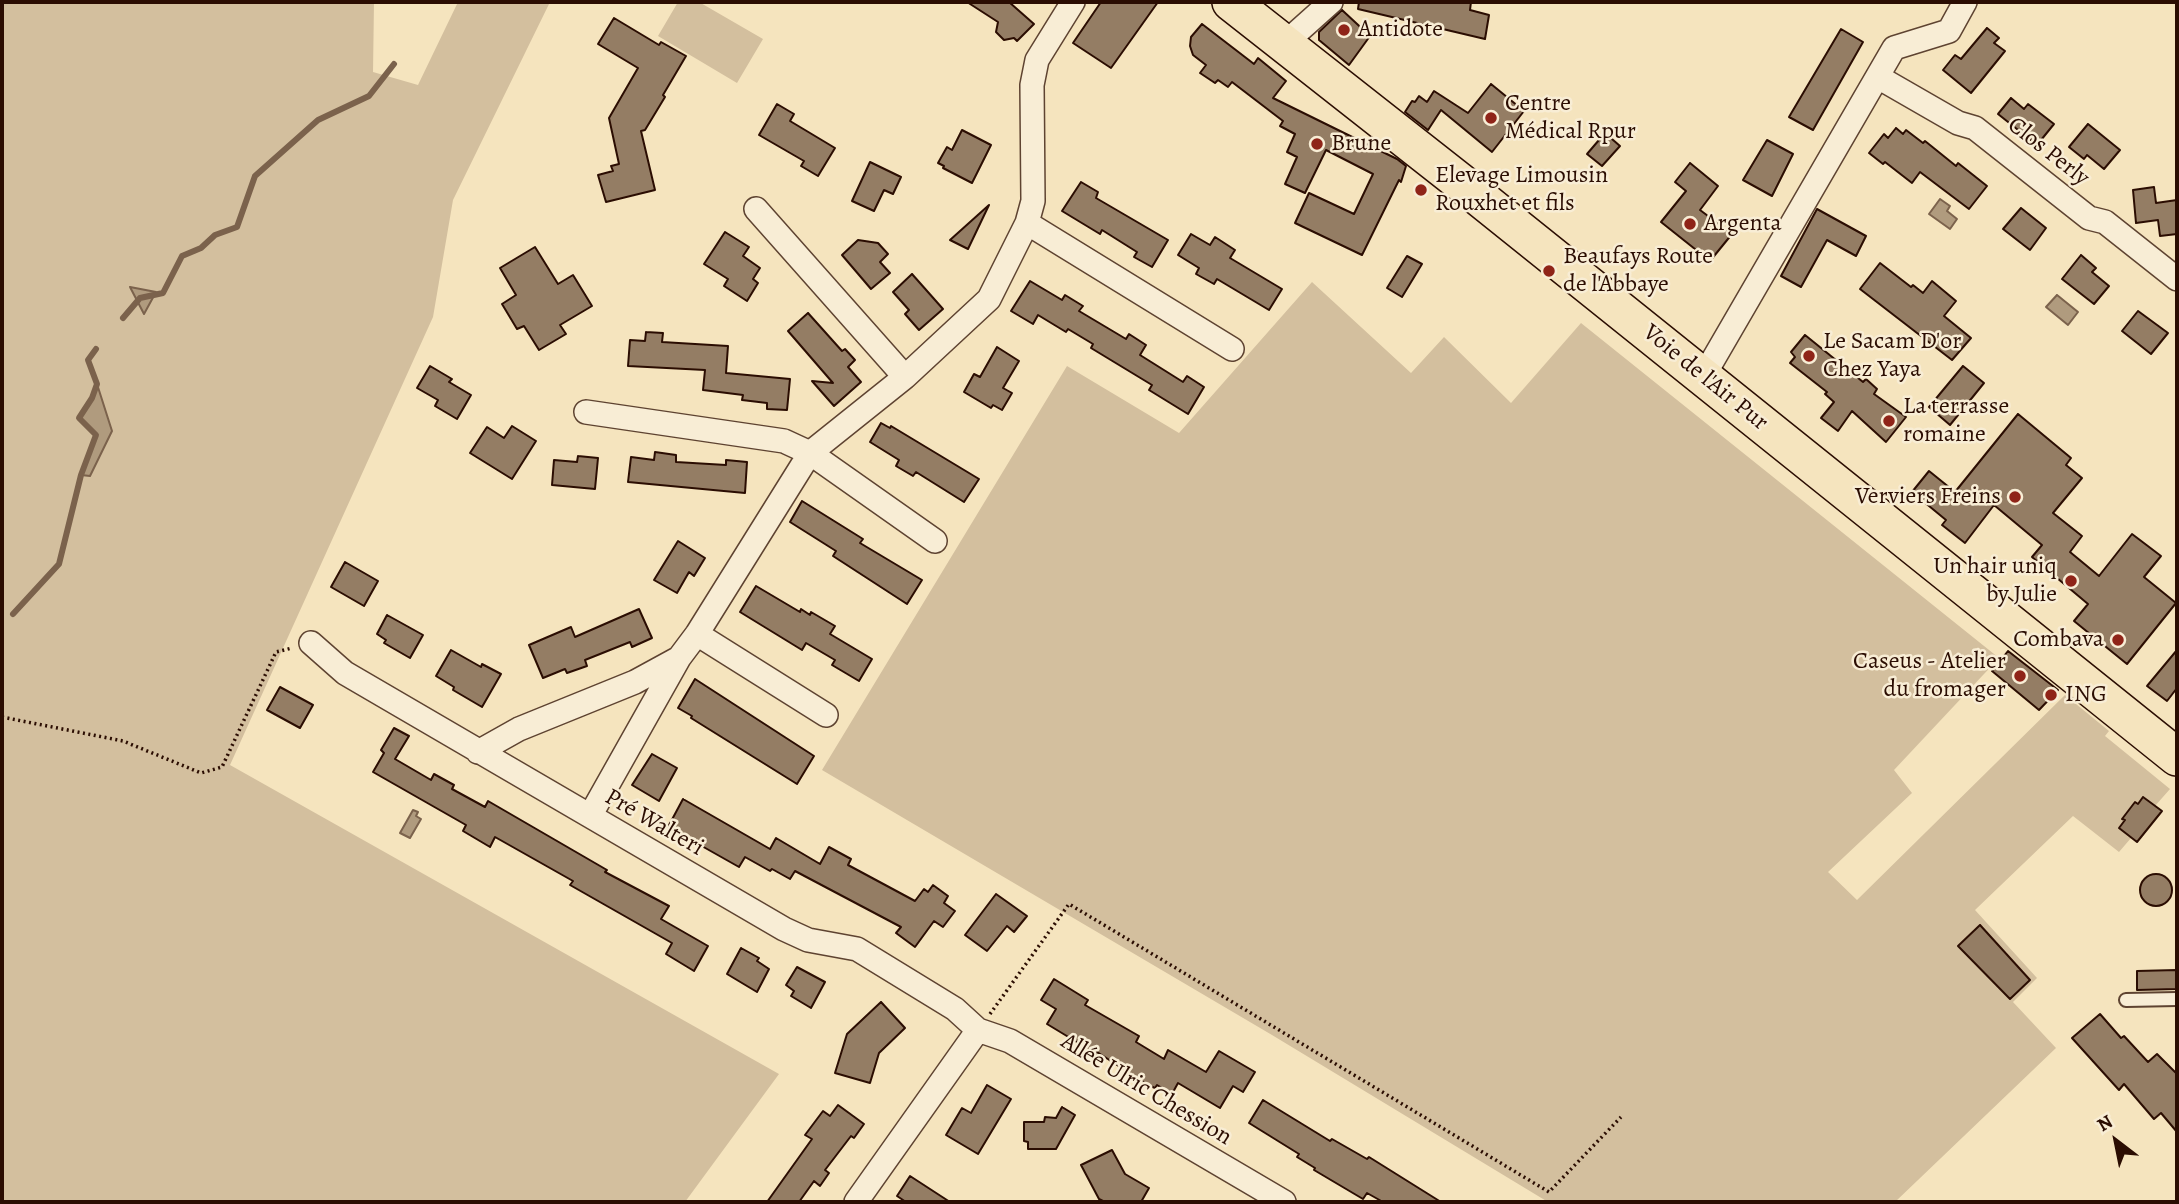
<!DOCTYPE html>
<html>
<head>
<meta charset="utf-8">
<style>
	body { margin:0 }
	#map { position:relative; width:2179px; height:1204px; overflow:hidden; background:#f5e4be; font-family:Alegreya,serif }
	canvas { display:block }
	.frame { position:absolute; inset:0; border:4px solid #2b0d02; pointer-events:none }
	.north { position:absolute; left:2081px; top:1106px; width:70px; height:70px; -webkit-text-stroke:5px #f8edd5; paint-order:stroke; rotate:328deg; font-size:19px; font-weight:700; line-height:28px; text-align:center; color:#2b0d02 }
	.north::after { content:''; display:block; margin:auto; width:24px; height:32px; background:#2b0d02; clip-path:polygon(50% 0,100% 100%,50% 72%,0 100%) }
</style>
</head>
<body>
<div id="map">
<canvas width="2179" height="1204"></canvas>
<div class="frame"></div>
<div class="north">N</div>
</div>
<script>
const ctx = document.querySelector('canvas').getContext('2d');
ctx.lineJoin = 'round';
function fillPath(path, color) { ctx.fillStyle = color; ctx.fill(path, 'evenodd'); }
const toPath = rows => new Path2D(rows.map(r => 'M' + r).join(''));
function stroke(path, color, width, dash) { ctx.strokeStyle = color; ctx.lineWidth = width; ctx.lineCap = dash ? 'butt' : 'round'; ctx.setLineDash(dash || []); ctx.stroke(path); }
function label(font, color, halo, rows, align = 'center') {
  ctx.font = font + ' Alegreya,serif'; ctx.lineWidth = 5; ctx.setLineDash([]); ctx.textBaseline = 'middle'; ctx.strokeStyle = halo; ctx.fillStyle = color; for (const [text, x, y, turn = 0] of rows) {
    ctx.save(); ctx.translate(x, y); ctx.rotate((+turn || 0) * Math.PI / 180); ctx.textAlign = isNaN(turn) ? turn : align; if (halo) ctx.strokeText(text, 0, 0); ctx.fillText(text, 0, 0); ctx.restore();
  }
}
const green = toPath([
	[2,2,374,2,373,72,418,85,458,2,550,2,453,200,433,317,230,765,779,1074,685,1202,2,1202],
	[678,2,699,2,763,39,737,83,658,36],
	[1312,282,1411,373,1444,337,1511,403,1581,323,1999,658,1894,770,1912,793,1828,872,1857,900,2065,695,2109,731,2105,736,2170,789,2155,806,2144,797,2138,804,2134,802,2122,818,2125,820,2119,828,2131,838,2119,852,2073,816,1975,910,2037,978,2013,1002,2056,1048,1895,1202,1548,1202,1272,1035,822,770,1067,366,1179,433]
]);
const water = toPath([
	[1940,199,1950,206,1947,211,1957,219,1950,229,1929,214,1940,199],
	[130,287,156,292,144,314,130,287],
	[2057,295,2078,312,2068,325,2046,307,2057,295],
	[97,384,112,431,90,476,81,475,96,435,79,418,92,398,97,384],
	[413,810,418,812,416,816,421,819,410,838,400,833,413,810]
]);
const stream = toPath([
	[123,318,140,298,163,293,182,256,201,248,215,235,237,227,255,176,318,120,369,96,394,64],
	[13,614,59,564,81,475,96,435,79,418,92,398,97,384,88,360,96,349]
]);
const building = toPath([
	[967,2,1009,2,1034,24,1017,41,1014,38,1004,40,996,32,998,22,967,2],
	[1101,2,1158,2,1111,68,1073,43,1101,2],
	[1359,2,1471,2,1470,10,1489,15,1485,39,1358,9,1359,2],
	[1342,10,1370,36,1349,65,1319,40,1319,32,1342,10],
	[614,18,659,45,661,42,686,56,663,95,665,97,645,130,641,131,655,190,606,202,598,175,613,171,611,166,619,164,609,118,638,68,598,44,614,18],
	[1202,24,1254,64,1258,58,1286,81,1273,98,1397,159,1406,166,1401,182,1399,180,1362,255,1295,223,1309,193,1354,214,1373,174,1326,150,1305,193,1285,184,1297,157,1287,152,1295,134,1280,126,1283,121,1232,82,1228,87,1218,80,1215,83,1200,73,1206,65,1193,55,1190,46,1191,37,1202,24],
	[1987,28,1999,38,1994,43,2005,51,1971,93,1943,70,1955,55,1961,59,1987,28],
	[1841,29,1863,42,1813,130,1789,117,1841,29],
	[1491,84,1524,111,1492,152,1441,110,1428,130,1405,112,1412,101,1415,102,1419,96,1427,102,1434,91,1468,113,1491,84],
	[2011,98,2024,109,2028,104,2054,124,2037,145,1998,114,2011,98],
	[777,104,794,114,790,121,835,148,818,176,801,166,804,161,759,135,777,104],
	[2088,124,2120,150,2104,169,2087,155,2084,159,2069,147,2088,124],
	[1896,128,1903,134,1906,130,1923,143,1925,141,1956,166,1958,163,1987,186,1969,209,1920,172,1912,183,1885,162,1883,164,1869,153,1884,134,1888,138,1896,128],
	[962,130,991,145,972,183,943,168,944,166,938,163,947,147,952,150,962,130],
	[1605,133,1620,146,1602,166,1587,154,1605,133],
	[1767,140,1793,154,1772,196,1743,180,1767,140],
	[870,162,901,177,893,194,884,190,874,211,852,201,870,162],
	[1690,163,1718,186,1700,210,1732,234,1710,261,1661,222,1686,191,1675,182,1690,163],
	[1081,182,1098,192,1096,198,1168,240,1152,267,1134,257,1137,252,1102,230,1100,234,1062,211,1081,182],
	[2154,187,2156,203,2177,200,2177,234,2160,236,2158,220,2136,223,2133,190,2154,187],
	[989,205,968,249,950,240,989,205],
	[2021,208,2046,228,2030,250,2003,229,2021,208],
	[1817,209,1866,236,1856,256,1827,240,1801,287,1781,276,1817,209],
	[725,232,749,247,743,256,760,268,753,279,758,283,747,301,724,286,728,279,704,264,725,232],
	[1191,234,1210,245,1215,237,1235,250,1230,258,1282,289,1269,310,1217,279,1214,284,1196,274,1199,268,1178,255,1191,234],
	[858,240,878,243,888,254,880,262,890,273,871,289,842,255,858,240],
	[535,247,558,284,573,275,592,306,560,325,566,334,539,350,524,326,517,329,502,304,516,295,500,268,535,247],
	[2081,255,2096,268,2092,272,2109,286,2094,304,2062,279,2081,255],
	[1407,256,1422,264,1402,297,1387,288,1407,256],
	[1880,263,1911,287,1913,285,1923,293,1932,281,1956,301,1944,316,1971,338,1952,360,1860,289,1880,263],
	[912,274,943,309,919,330,905,314,909,310,893,292,912,274],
	[1030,281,1062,300,1065,295,1083,306,1079,311,1126,339,1129,334,1146,345,1140,355,1183,382,1187,376,1204,387,1188,414,1149,390,1152,385,1091,348,1093,344,1068,329,1066,332,1038,315,1033,324,1011,311,1030,281],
	[2138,311,2168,333,2151,354,2122,331,2138,311],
	[808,313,842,351,845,349,855,360,848,367,861,382,834,406,812,381,833,383,788,331,808,313],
	[646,332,663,333,662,342,728,346,726,373,790,379,787,410,767,409,767,403,742,400,743,395,703,390,705,370,628,366,630,340,645,341,646,332],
	[1805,335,1863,382,1866,379,1877,389,1874,394,1906,417,1886,442,1852,411,1838,431,1821,418,1834,402,1825,394,1827,392,1790,363,1795,357,1791,352,1805,335],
	[997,347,1019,361,1003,388,1012,393,1002,410,993,405,991,408,964,392,974,374,980,377,997,347],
	[430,366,452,379,449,382,471,395,457,419,435,406,438,400,417,388,430,366],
	[1963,366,1984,383,1950,425,1929,407,1963,366],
	[2018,414,2071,458,2066,465,2082,478,2053,513,2082,536,2070,552,2099,576,2132,534,2161,556,2144,577,2176,603,2127,664,2074,621,2088,604,2032,557,2042,545,1994,505,1965,543,1942,525,1946,520,1912,492,1929,471,1955,492,2018,414],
	[881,423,890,428,891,426,979,479,964,502,916,472,913,476,896,466,899,460,870,442,881,423],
	[512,426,536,441,512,479,470,453,487,427,504,438,512,426],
	[655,452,676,455,676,462,726,465,726,460,747,462,745,493,628,482,631,457,654,460,655,452],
	[578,456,598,458,595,489,552,485,554,460,577,462,578,456],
	[802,501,863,539,860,543,922,580,907,604,833,556,836,551,790,522,802,501],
	[678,541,705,558,694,576,689,572,677,593,654,580,678,541],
	[345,562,378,581,364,606,331,587,345,562],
	[756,586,800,612,801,609,810,615,811,612,835,626,830,634,872,659,859,681,832,665,835,660,806,643,802,650,740,612,756,586],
	[639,609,652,638,632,647,630,642,585,660,587,666,567,673,565,669,543,678,529,645,571,627,575,637,639,609],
	[387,615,423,635,410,658,384,643,386,640,377,634,387,615],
	[451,650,481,667,482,664,501,674,482,707,453,690,454,687,436,676,451,650],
	[2177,650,2177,688,2167,701,2147,686,2177,650],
	[2008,651,2058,690,2039,710,1992,671,2008,651],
	[695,679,814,756,797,784,691,718,692,716,678,708,695,679],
	[280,687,313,705,300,728,267,710,280,687],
	[394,728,409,736,395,759,431,780,434,774,454,785,452,789,485,807,488,801,607,870,605,872,669,906,661,919,708,946,694,971,666,954,672,943,570,885,573,881,495,837,490,847,463,831,466,825,373,772,384,753,381,750,394,728],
	[652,754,677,768,659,801,632,785,652,754],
	[2143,797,2162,811,2137,842,2119,828,2125,820,2122,819,2135,802,2138,804,2143,797],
	[683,799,770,849,776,838,820,864,829,847,851,859,848,865,915,901,924,889,928,892,933,885,948,896,944,903,955,911,943,927,934,921,915,947,896,933,901,927,795,871,790,879,772,869,770,871,745,857,739,867,668,827,683,799],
	'2140 890a16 16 0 1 1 32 0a16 16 0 1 1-32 0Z',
	[996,894,1027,916,1014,932,1007,926,987,951,965,935,996,894],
	[1980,925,2030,980,2010,999,1958,946,1980,925],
	[741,948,759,958,757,961,769,969,757,992,727,974,741,948],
	[797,967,825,982,811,1008,791,996,794,991,786,985,797,967],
	[2177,970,2177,989,2137,990,2137,971,2177,970],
	[1054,979,1088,1000,1085,1005,1139,1036,1136,1042,1164,1059,1168,1050,1206,1072,1219,1051,1255,1072,1243,1092,1233,1086,1220,1108,1178,1083,1172,1094,1157,1085,1155,1088,1148,1085,1097,1052,1095,1056,1078,1046,1080,1044,1047,1024,1056,1009,1041,1000,1054,979],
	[881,1002,905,1028,879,1053,870,1083,835,1073,847,1034,881,1002],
	[2100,1014,2121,1038,2124,1036,2148,1062,2157,1054,2177,1074,2177,1132,2161,1113,2154,1119,2124,1084,2119,1090,2072,1038,2100,1014],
	[987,1085,1011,1099,978,1154,946,1135,962,1108,971,1113,987,1085],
	[1263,1100,1330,1141,1332,1139,1367,1159,1369,1157,1441,1202,1383,1202,1367,1193,1363,1199,1314,1170,1315,1168,1297,1157,1299,1154,1249,1123,1263,1100],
	[838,1105,864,1124,854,1138,851,1136,825,1170,829,1173,820,1186,814,1181,799,1202,767,1202,812,1139,805,1135,823,1111,830,1116,838,1105],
	[1062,1107,1075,1115,1056,1149,1028,1149,1028,1142,1024,1141,1024,1122,1044,1122,1045,1117,1056,1118,1062,1107],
	[1112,1150,1125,1174,1149,1188,1141,1202,1105,1202,1099,1199,1081,1165,1112,1150],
	[910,1176,950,1202,906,1202,897,1196,910,1176]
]);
const path = toPath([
	[2,717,123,741,201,773,222,767,276,652,292,648],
	[990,1014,1069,904,1549,1192,1621,1117]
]);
const service = toPath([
	[2126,1000,2177,999]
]);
const minor = toPath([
	[1284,44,1331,2],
	[1878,77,1958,123,1975,128,2089,218,2105,222,2177,279],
	[756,209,905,377],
	[1027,223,1232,349],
	[1703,377,1894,48,1949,31,1965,2],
	[586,412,784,441,810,453,935,541],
	[697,634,826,715],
	[311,643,345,673,784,929,808,940,857,949,955,1009,978,1030,1010,1041,1284,1202],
	[478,752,519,729,635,682,679,658],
	[590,816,679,658,697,634,810,453,905,377,989,299,1027,223,1033,201,1032,85,1037,60,1073,2],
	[856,1202,978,1030]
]);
const primary = toPath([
	[1231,2,1460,182,2177,757]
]);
const markers = [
	[1344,30,7,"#8f2418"],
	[1491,118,7,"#8f2418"],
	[1317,144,7,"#8f2418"],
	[1421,190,7,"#8f2418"],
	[1690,224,7,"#8f2418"],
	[1549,271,7,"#8f2418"],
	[1809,356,7,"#8f2418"],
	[1889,421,7,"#8f2418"],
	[2015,497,7,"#8f2418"],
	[2071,581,7,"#8f2418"],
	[2118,640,7,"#8f2418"],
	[2020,676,7,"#8f2418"],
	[2051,695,7,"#8f2418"]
];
const poiNames = [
	["Antidote",1358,30],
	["Centre",1505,104],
	["Médical Rpur",1505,132],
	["Brune",1331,144],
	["Elevage Limousin",1435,176],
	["Rouxhet et fils",1435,204],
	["Argenta",1704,224],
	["Beaufays Route",1563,257],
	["de l'Abbaye",1563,285],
	["Le Sacam D'or",1823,342],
	["Chez Yaya",1823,370],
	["La terrasse",1903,407],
	["romaine",1903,435],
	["Verviers Freins",2001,497,"right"],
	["Un hair uniq",2057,567,"right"],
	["by Julie",2057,595,"right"],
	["Combava",2104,640,"right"],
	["Caseus - Atelier",2006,662,"right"],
	["du fromager",2006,690,"right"],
	["ING",2065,695]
];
const streetNames = [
	["Clos Perly",2048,152,38],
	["Voie de l'Air Pur",1705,378,39],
	["Pré Walteri",654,823,30],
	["Allée Ulric Chession",1146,1090,31]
];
fillPath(green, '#d3bf9e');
fillPath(water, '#b09b7e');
stroke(water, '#7b624c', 2);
stroke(stream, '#7b624c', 6);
fillPath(building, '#947d64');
stroke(building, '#2b0d02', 2);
stroke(service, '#5e4331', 16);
stroke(minor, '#5e4331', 26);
stroke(primary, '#2b0d02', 40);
stroke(path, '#2b0d02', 3.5, [2, 3.5]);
stroke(service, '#f8edd5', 12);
stroke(minor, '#f8edd5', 23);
stroke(primary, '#f5e4be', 37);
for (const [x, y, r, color] of markers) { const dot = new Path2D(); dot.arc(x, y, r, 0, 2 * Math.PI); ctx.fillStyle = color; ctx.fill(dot); stroke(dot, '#f8edd5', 2.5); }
label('24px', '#2b0d02', '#f8edd5', poiNames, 'left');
label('24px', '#2b0d02', '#f8edd5', streetNames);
</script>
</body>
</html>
